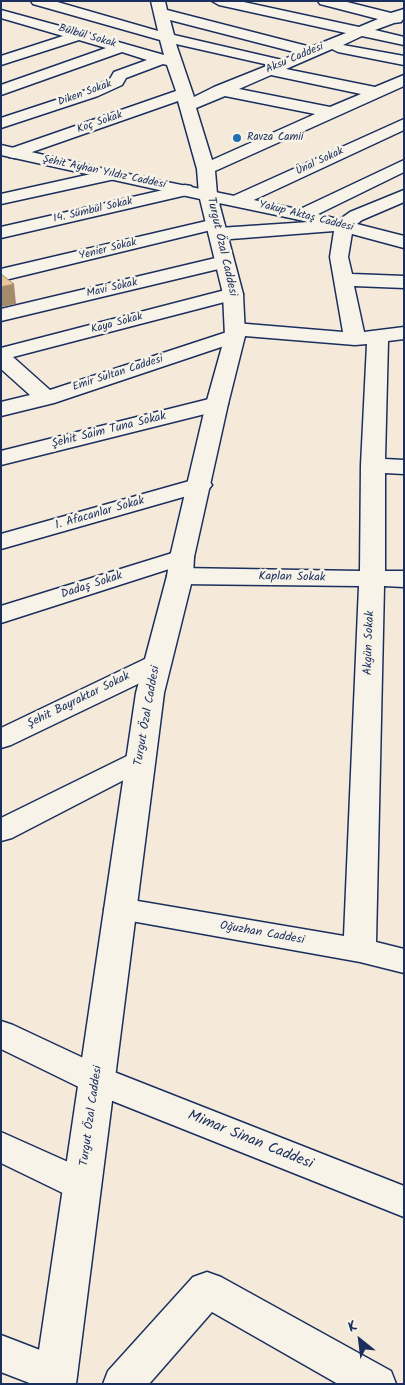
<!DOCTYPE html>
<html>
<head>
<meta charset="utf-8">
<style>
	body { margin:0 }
	#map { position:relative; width:405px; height:1385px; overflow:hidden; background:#f5ead9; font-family:Kalam,sans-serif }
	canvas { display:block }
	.frame { position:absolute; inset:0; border:2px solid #1b2f5e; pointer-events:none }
	.north { position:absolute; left:335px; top:1315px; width:50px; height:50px; -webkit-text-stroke:4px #f7f3e8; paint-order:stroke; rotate:331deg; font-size:14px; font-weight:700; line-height:20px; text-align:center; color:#1b2f5e }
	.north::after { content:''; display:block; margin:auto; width:18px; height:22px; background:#1b2f5e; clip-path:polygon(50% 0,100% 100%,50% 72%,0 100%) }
</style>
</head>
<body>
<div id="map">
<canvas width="405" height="1385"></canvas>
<div class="frame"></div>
<div class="north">K</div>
</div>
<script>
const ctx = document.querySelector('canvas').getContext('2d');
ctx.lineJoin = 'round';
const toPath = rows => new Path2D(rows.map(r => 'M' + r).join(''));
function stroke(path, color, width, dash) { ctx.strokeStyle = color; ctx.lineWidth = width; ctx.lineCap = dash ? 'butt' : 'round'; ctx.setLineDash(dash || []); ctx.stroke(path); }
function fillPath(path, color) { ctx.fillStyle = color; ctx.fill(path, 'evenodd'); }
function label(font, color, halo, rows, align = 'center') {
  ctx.font = font + ' Kalam,sans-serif'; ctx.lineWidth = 5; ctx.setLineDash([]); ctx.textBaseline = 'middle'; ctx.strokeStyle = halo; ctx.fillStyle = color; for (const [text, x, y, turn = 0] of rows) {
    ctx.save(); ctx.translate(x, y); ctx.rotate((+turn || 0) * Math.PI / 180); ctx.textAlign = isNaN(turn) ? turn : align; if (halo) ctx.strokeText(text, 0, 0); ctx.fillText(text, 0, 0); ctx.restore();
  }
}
const minor = toPath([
	[31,1,54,1,158,31,151,1,165,1,167,10,311,47,346,33,219,5,212,1,239,1,359,27,378,19,320,4,318,1,343,1,391,13,404,9,404,18,401,22,394,23,375,30,404,37,404,45,362,36,343,45,404,56,404,65,338,52,332,49,286,69,375,87,404,75,404,86,215,171,217,194,214,198,208,199,202,198,199,194,197,169,178,101,15,158,9,157,7,153,9,149,176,91,167,65,163,64,126,78,122,85,98,96,1,128,1,118,86,90,110,79,114,72,147,60,122,52,1,95,1,85,106,48,79,40,1,65,1,56,63,36,1,18,1,10,78,31,88,31,90,34,164,55,160,40,33,4,31,1],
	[170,20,298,53,282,60,174,35,170,20],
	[176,44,269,65,214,87,194,97,176,44],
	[271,75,361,94,330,107,239,89,271,75],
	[225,96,315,114,212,160,196,108,225,96],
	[404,119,404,130,243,205,237,206,231,205,228,201,231,197,404,119],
	[404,160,404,172,308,219,302,220,296,219,293,215,296,211,404,160],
	[109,170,115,171,118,175,115,179,1,204,1,194,109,170],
	[185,185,191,186,194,190,191,194,1,238,1,227,185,185],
	[404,190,404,202,362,220,353,227,348,257,352,274,404,276,404,288,354,286,364,332,404,327,404,339,388,341,385,459,404,460,404,474,385,473,385,571,404,571,404,587,384,586,376,942,404,949,404,973,360,962,109,917,104,909,109,901,120,898,344,936,359,586,180,584,171,581,167,576,171,571,180,568,360,571,361,465,367,344,355,345,245,336,242,340,54,403,1,416,1,402,30,395,1,369,1,348,233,288,240,290,243,294,240,298,13,357,50,390,227,332,225,329,228,325,235,323,343,332,330,257,334,231,218,240,211,238,209,234,211,230,1,281,1,269,215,219,221,220,224,224,219,228,339,220,350,212,404,190],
	[224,256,231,258,233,262,231,266,1,321,1,309,224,256],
	[217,397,225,399,228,404,225,409,1,465,1,451,217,397],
	[200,478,208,480,212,485,208,490,1,549,1,534,200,478],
	[182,550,191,552,194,557,191,562,1,623,1,606,182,550],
	[157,656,167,658,170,664,167,670,11,745,1,748,1,728,147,658,157,656],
	[139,752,149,755,153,761,149,767,12,838,1,841,1,818,129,755,139,752],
	[1,1021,13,1025,109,1070,404,1186,404,1217,85,1090,1,1049,1,1021],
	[1,1132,95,1174,101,1185,95,1196,82,1200,69,1196,1,1163,1,1132],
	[207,1272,221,1277,391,1371,396,1384,338,1384,212,1312,149,1384,103,1384,108,1371,193,1277,207,1272],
	[1,1335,71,1362,77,1375,73,1384,32,1384,1,1372,1,1335]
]);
const major = toPath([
	[1,145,109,170,302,210,404,236,404,248,300,220,219,203,243,294,245,336,228,404,194,557,193,576,164,693,76,1384,34,1384,136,693,167,576,170,557,206,404,225,336,223,294,200,199,1,155,1,145]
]);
const shadedWall = toPath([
	[14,284,16,304,1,307,1,287]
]);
const building = toPath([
	[1,274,14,284,1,287,1,274]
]);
const markers = [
	[237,138,5,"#1f6fb2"]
];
const farStreetnames = [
	["Bülbül Sokak",87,37,16],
	["Aksu Caddesi",295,59,-23],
	["Diken Sokak",85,94,-20],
	["Koç Sokak",100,123,-19],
	["Ünal Sokak",320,162,-25],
	["Şehit Ayhan Yıldız Caddesi",104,173,12],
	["14. Sümbül Sokak",93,211,-13],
	["Yakup Aktaş Caddesi",306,217,14],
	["Yenier Sokak",108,250,-14],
	["Mavi Sokak",112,289,-13],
	["Kaya Sokak",117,324,-15],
	["Emir Sultan Caddesi",118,374,-18]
];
const farPoinames = [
	["Ravza Camii",247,138]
];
const streetNames = [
	["Turgut Özal Caddesi",221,247,77],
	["Şehit Saim Tuna Sokak",109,431,-14],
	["1. Afacanlar Sokak",100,514,-16],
	["Kaplan Sokak",292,578,1],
	["Dadaş Sokak",92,586,-18],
	["Akgün Sokak",370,643,-88],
	["Şehit Bayraktar Sokak",79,701,-26],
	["Turgut Özal Caddesi",148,716,-80],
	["Oğuzhan Caddesi",262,934,10],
	["Turgut Özal Caddesi",92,1116,-82]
];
const nearStreetnames = [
	["Mimar Sinan Caddesi",250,1141,22]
];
stroke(minor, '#1b2f5e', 3);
stroke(major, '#1b2f5e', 3);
fillPath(minor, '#f7f3e8');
fillPath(major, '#f7f3e8');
fillPath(shadedWall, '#a48b6c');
fillPath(building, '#ebc69b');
stroke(building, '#a48b6c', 1);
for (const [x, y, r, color] of markers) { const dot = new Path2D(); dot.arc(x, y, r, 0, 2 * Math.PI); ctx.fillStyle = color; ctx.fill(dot); stroke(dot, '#f7f3e8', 2); }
label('11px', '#1b2f5e', '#f7f3e8', farStreetnames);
label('11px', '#1b2f5e', '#f7f3e8', farPoinames, 'left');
label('12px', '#1b2f5e', '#f7f3e8', streetNames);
label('15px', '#1b2f5e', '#f7f3e8', nearStreetnames);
</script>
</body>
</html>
